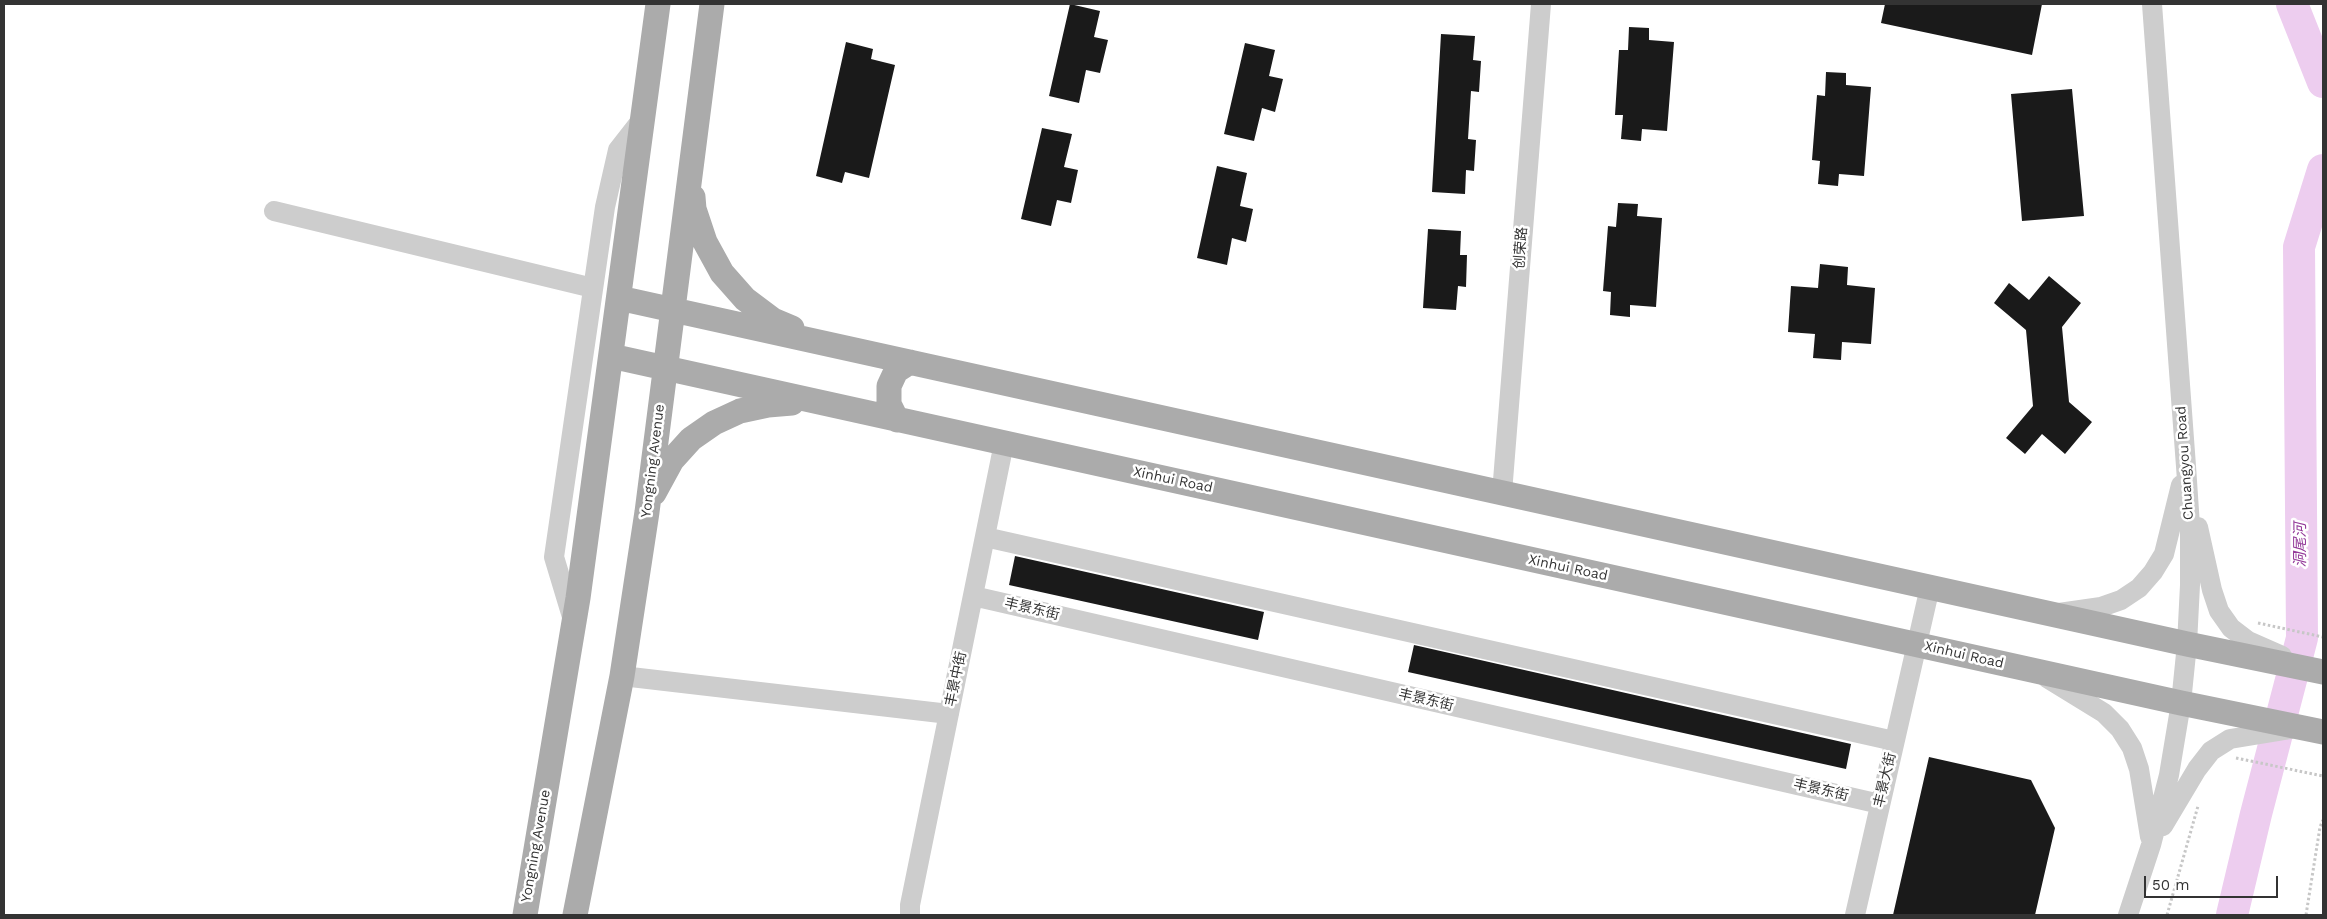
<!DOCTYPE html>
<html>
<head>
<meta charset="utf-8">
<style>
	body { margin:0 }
	#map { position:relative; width:2327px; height:919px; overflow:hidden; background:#fff; font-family:"Work Sans",sans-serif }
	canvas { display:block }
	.frame { position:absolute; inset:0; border:5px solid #333; pointer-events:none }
	.scale { position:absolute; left:2144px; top:876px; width:134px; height:22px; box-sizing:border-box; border:2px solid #333; border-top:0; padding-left:6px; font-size:15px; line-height:18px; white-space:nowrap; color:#333; -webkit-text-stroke:4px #fff; paint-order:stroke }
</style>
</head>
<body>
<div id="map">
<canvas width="2327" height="919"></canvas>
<div class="frame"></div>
<div class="scale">50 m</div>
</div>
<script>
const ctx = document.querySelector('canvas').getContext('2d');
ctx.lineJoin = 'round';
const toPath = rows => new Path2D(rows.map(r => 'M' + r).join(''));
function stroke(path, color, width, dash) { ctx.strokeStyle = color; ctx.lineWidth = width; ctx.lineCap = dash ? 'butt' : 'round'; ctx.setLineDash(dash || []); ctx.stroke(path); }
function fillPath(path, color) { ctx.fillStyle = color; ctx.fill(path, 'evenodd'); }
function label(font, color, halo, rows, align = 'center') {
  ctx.font = font + ' "Work Sans","Noto Sans SC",sans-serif'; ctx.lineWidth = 5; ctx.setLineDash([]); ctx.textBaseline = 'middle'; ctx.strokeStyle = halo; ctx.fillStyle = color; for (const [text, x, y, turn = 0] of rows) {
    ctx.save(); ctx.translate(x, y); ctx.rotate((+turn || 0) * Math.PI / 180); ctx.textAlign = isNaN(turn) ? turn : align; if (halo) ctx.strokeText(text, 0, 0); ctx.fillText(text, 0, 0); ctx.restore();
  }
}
const river = toPath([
	[2292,4,2323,82],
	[2232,915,2256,814,2302,638,2299,247,2323,170]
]);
const building = toPath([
	[1070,4,1100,11,1094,37,1108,40,1100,73,1086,70,1079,103,1049,96],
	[1885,4,2042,4,2032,55,1881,23],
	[1629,27,1649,28,1649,40,1674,42,1667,131,1642,129,1641,141,1621,139,1623,115,1615,115,1619,50,1628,50],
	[1441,34,1475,36,1473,60,1481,61,1479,92,1471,91,1468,139,1476,140,1474,171,1466,170,1465,194,1432,192],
	[846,42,873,49,871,59,895,65,869,178,845,172,842,183,816,176],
	[1245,43,1275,50,1269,76,1283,79,1275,112,1262,108,1254,141,1224,134],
	[1826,72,1846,73,1846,85,1871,87,1864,176,1839,174,1838,186,1818,184,1820,161,1812,160,1817,95,1825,96],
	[2072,89,2084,216,2022,221,2011,94],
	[1042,128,1072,134,1064,167,1078,170,1071,203,1057,200,1051,226,1021,219],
	[1217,166,1247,173,1240,206,1253,209,1246,242,1232,238,1227,265,1197,258],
	[1618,203,1638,204,1637,216,1662,218,1656,307,1630,305,1630,317,1610,315,1611,292,1603,291,1608,226,1616,227],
	[1428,229,1461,231,1460,255,1467,255,1466,287,1458,286,1456,310,1423,308],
	[1820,264,1848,267,1847,285,1875,288,1871,344,1842,342,1841,360,1813,358,1815,334,1788,332,1791,286,1818,288],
	[2049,276,2081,303,2062,327,2069,402,2092,422,2065,454,2042,434,2025,454,2006,438,2033,406,2026,330,1994,303,2009,283,2029,300],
	[1015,556,1264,612,1258,640,1009,585],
	[1414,645,1851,744,1846,769,1408,672],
	[1929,757,2031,780,2055,828,2035,915,1893,915]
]);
const path = toPath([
	[2258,623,2323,637],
	[2236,758,2323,776],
	[2167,915,2198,806],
	[2306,915,2320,827,2323,820]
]);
const minor = toPath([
	[274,211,593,288],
	[1502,493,1541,4],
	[2198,527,2212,590,2219,611,2231,628,2248,641,2282,656],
	[985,537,1894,741],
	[973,596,1880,804],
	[2059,613,2101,607,2121,600,2139,588,2153,572,2164,554,2181,485],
	[573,620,554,557,605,207,618,150,643,118],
	[622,676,949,714],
	[2047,678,2104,713,2120,729,2132,748,2139,769,2150,837],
	[2163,826,2197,769,2211,751,2230,739,2291,729],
	[910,915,910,905,1004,443],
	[1855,915,1930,587],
	[2128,915,2151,845,2169,775,2181,703,2187,644,2190,585,2190,526,2186,466,2152,4]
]);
const major = toPath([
	[693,197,694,209,705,242,722,273,745,299,773,320,792,328],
	[619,298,2187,644,2323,672],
	[611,356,2181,703,2323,732],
	[897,420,889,404,889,386,896,371,910,362],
	[654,493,672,460,691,439,714,423,740,411,768,405,792,403],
	[525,915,578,598,658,4],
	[575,915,622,676,647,512,712,4]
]);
const streetNames = [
	["创荣路",1521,248,-86],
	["Yongning Avenue",653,461,-83],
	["Chuangyou Road",2185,463,-94],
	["Xinhui Road",1173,480,12],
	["Xinhui Road",1568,568,12],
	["丰景东街",1032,609,13],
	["Xinhui Road",1964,655,13],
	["丰景中街",956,679,-78],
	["丰景东街",1426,700,13],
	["丰景大街",1885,780,-77],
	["丰景东街",1821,790,13],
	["Yongning Avenue",536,846,-80]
];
const waterNames = [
	["洞尾河",2301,545,-90]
];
stroke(river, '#edcdef', 32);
fillPath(building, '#1a1a1a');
stroke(path, '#c7c7c7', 3, [2.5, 2.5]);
stroke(minor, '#cdcdcd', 20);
stroke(major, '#ababab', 25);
label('14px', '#333', '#fff', streetNames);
label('italic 15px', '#943b9a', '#fff', waterNames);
</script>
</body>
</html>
